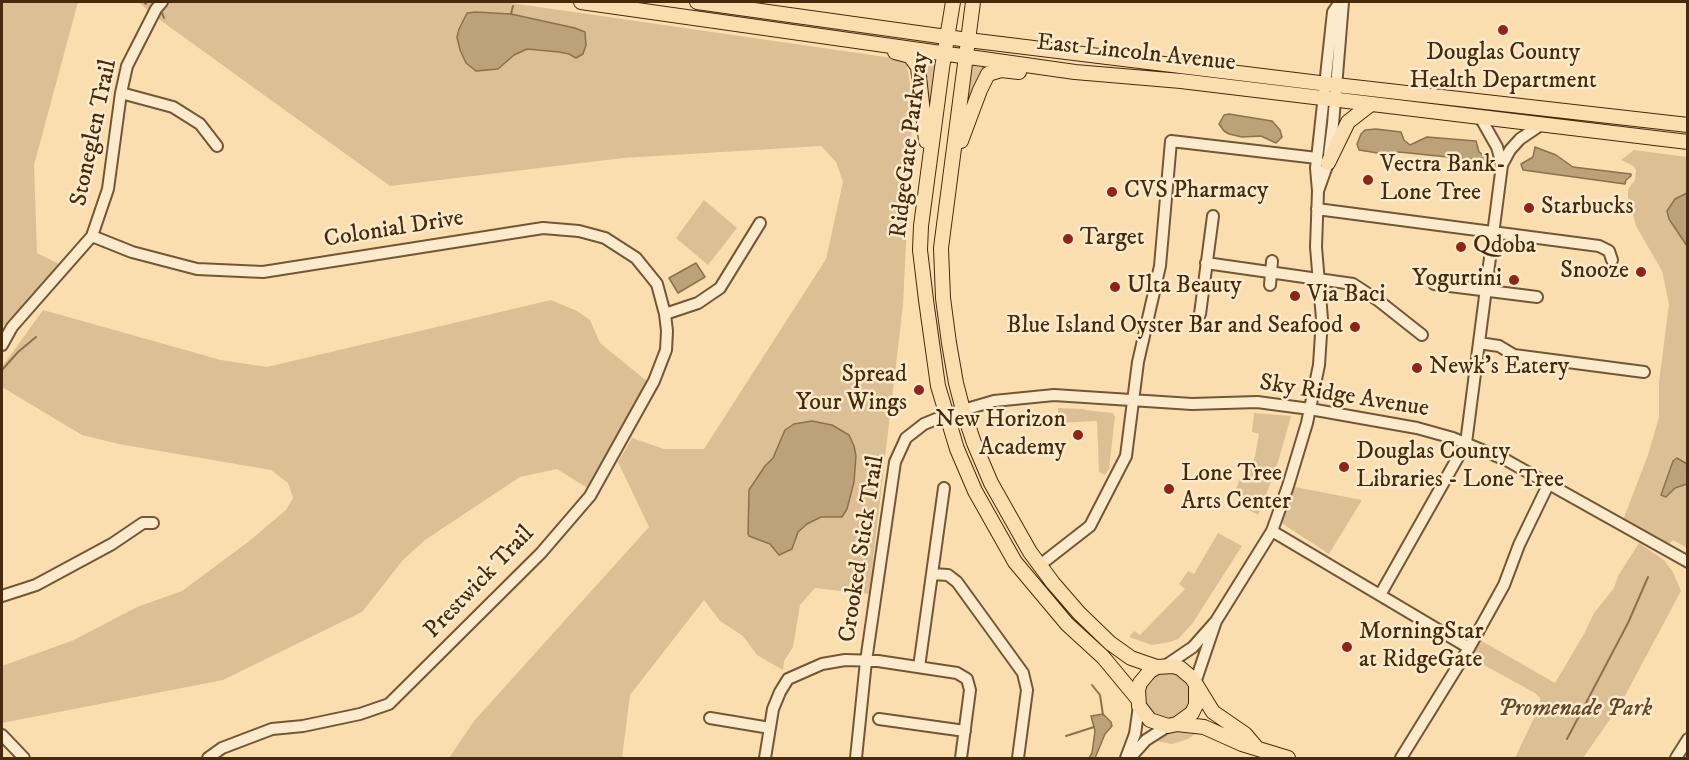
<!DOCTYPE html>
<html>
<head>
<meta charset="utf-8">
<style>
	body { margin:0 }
	#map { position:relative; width:1689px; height:760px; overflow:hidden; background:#fbdeb0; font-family:"IM FELL DW Pica",serif }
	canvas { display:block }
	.frame { position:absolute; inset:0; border:3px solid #462a0b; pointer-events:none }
</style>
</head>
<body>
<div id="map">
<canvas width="1689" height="760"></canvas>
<div class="frame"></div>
</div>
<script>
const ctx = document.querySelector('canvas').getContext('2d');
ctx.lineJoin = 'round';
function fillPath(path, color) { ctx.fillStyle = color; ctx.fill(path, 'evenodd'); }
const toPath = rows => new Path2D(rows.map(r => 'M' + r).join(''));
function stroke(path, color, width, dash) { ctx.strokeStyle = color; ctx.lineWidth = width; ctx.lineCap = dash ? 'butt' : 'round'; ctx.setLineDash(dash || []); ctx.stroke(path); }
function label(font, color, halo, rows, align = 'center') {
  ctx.font = font + ' "IM FELL DW Pica",serif'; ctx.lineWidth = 5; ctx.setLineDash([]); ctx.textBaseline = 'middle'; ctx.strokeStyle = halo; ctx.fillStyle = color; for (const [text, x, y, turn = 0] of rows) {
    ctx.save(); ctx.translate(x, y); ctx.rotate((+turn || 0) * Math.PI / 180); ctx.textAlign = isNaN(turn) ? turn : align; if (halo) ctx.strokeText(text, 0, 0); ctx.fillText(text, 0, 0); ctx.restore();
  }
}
const green = toPath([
	[2,2,78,2,34,165,37,253,61,265,2,327],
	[138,2,504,2,906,60,913,101,903,305,869,594,815,588,800,605,793,647,784,661,783,670,757,655,743,636,720,621,704,600,630,695,622,758,449,758,474,721,649,527,618,462,632,438,664,449,704,449,826,259,843,182,836,162,821,146,623,158,390,186,160,20],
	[920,58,933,61,937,66,930,115],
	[973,66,986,67,986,70,965,120,970,67],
	[1634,150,1687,157,1687,548,1673,540,1668,545,1623,520,1648,455,1659,417,1659,382,1669,304,1662,271,1636,226,1628,197,1628,189,1635,180,1636,170,1632,165,1621,160],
	[704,200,737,228,708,265,676,238],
	[551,300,577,311,590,320,600,343,648,382,589,489,557,469,520,477,425,540,403,560,362,612,223,680,2,723,2,666,74,640,137,607,182,591,248,542,286,510,293,498,288,483,271,470,119,444,82,435,2,387,2,367,43,310,221,360,267,367],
	[1058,408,1084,409,1085,410,1113,413,1115,417,1109,469,1105,475,1099,472,1097,421,1058,423],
	[1254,413,1291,416,1276,469,1258,515,1247,509,1234,494,1241,476,1247,478,1255,456,1259,434,1252,432],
	[1295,487,1362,500,1329,554,1283,524,1281,520],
	[1218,533,1242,546,1192,624,1178,639,1170,642,1152,645,1129,637,1134,631,1140,635,1185,589,1179,584,1188,571,1194,574],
	[1639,543,1664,560,1673,572,1681,591,1620,705,1583,758,1515,758,1540,705,1540,698,1535,693,1471,658,1480,640,1555,683,1584,634,1594,613,1614,588,1618,576],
	'1144 696a23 23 0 1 1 46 0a23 23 0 1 1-46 0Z',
	[1183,731,1198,732,1188,739,1172,744,1151,740,1161,734]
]);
const water = toPath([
	[476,12,511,14,575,28,585,32,586,45,583,54,576,58,569,54,559,52,527,49,514,55,498,69,476,71,466,63,460,50,457,37,459,29,467,13,476,12],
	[1229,114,1272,121,1280,130,1282,137,1276,143,1261,136,1242,137,1229,134,1224,131,1219,124,1224,115,1229,114],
	[1376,129,1401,132,1404,140,1410,145,1427,137,1476,141,1479,152,1489,159,1487,161,1399,152,1384,154,1359,150,1357,144,1361,134,1365,130,1376,129],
	[1535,147,1556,155,1573,167,1631,174,1631,176,1626,180,1625,184,1523,170,1521,164,1533,157,1535,147],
	[1687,193,1687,246,1669,219,1667,211,1675,199,1687,193],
	[696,263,705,277,678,293,669,278,696,263],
	[812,421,832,425,849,435,854,446,856,456,854,482,847,509,842,517,821,517,807,524,798,532,792,549,779,555,770,544,749,536,748,534,749,490,765,466,773,458,785,430,794,424,812,421],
	[1677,458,1687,464,1687,484,1675,488,1666,497,1661,495,1673,461,1677,458],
	[1103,714,1111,722,1112,726,1105,734,1095,758,1089,758,1092,753,1095,731,1091,716,1103,714]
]);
const stream = toPath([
	[144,2,146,4],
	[162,13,164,18],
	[511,14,513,6],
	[2,370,18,352,36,337],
	[1092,685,1100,695,1103,715],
	[1066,736,1094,727],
	[1567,739,1628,623,1648,577]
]);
const minor = toPath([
	[121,93,173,107,200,124,217,146],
	[1502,165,1510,150,1520,139,1542,124],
	[1318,191,1328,163,1333,124,1343,2],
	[1317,209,1599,246,1609,251,1612,260],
	[92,236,132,252,197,269,263,272,543,228,579,231,605,238,636,258,657,284,665,314,667,331,666,350,654,381,590,496,541,553,389,704,360,714,303,726,272,729,222,748,208,758],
	[1206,263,1353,284,1379,301,1422,335],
	[1434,284,1537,297],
	[1270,285,1272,261],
	[665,314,698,303,720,288,760,223],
	[1200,314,1213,216],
	[1479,343,1499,346,1514,355,1644,372],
	[2,345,12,327,92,236,108,189,121,93,127,66,156,9,162,2],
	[1272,531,1469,648],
	[1040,565,1090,526,1126,456,1138,362,1160,266,1171,141,1317,158],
	[932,574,948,575,957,582,1023,673,1027,690,1018,758],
	[1380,595,1466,443,1502,165,1497,147,1480,117],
	[2,596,36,585,112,544,143,523,153,523],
	[1165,666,1193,647,1216,621,1272,531,1288,486,1307,423,1319,365,1322,319,1316,247,1318,191,1316,168,1333,12,1340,2],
	[919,667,944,488],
	[1195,683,1216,621],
	[710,718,770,728],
	[879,719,965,731],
	[2,735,24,758],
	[765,758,773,709,780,692,788,679,822,664,845,660,878,661,957,673,967,679,970,690,961,758],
	[856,758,866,661,895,462,906,438,924,424,946,415,994,401,1054,395,1192,404,1257,402,1310,409,1417,428,1453,438,1506,460,1688,562],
	[1126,758,1135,734,1139,706],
	[1130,758,1146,740,1168,726],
	[1401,758,1469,648,1504,585,1519,545,1549,483],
	[1676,758,1688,739]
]);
const major = toPath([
	[581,2,1075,72,1181,81,1688,142],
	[697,2,968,40,1336,85,1688,125],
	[953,2,942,68,921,226,920,250,926,300,938,386,957,449,975,491,1015,562,1067,624,1103,657,1137,698],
	[973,2,941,248,943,298,949,343,956,383,963,410,974,443,991,483,1030,552,1053,583,1079,613,1110,643,1131,658,1157,667],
	[895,52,910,56,918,67,926,141],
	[961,141,980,90,988,74,1001,70,1019,72],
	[1328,163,1348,122,1371,104],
	[1177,724,1192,713,1196,705,1196,688],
	[1256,747,1245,734,1213,712,1192,678,1180,668,1173,666,1157,667,1150,671,1140,683,1138,690,1139,706,1150,720,1168,726,1177,724,1204,727,1242,744,1288,758]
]);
const markers = [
	[1503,30,6,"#8f2418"],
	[1368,180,6,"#8f2418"],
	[1112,192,6,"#8f2418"],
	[1529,208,6,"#8f2418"],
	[1068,239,6,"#8f2418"],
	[1461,247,6,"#8f2418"],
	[1641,272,6,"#8f2418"],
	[1514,280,6,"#8f2418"],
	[1115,287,6,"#8f2418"],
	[1295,296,6,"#8f2418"],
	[1355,327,6,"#8f2418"],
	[1417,368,6,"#8f2418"],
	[919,390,6,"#8f2418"],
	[1078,435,6,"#8f2418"],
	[1344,467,6,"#8f2418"],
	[1169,489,6,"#8f2418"],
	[1347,647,6,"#8f2418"]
];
const streetNames = [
	["East Lincoln Avenue",1136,54,6],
	["Stoneglen Trail",95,133,-78],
	["RidgeGate Parkway",911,145,-83],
	["Colonial Drive",394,230,-9],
	["Sky Ridge Avenue",1344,397,9],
	["Crooked Stick Trail",863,549,-81],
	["Prestwick Trail",480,583,-46]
];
const poiNames = [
	["Douglas County",1503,54,"center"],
	["Health Department",1503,82,"center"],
	["Vectra Bank-",1380,166],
	["Lone Tree",1380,194],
	["CVS Pharmacy",1124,192],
	["Starbucks",1541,208],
	["Target",1080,239],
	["Qdoba",1473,247],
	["Snooze",1629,272,"right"],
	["Yogurtini",1502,280,"right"],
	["Ulta Beauty",1127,287],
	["Via Baci",1307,296],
	["Blue Island Oyster Bar and Seafood",1343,327,"right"],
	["Newk’s Eatery",1429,368],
	["Spread",907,376,"right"],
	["Your Wings",907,404,"right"],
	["New Horizon",1066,421,"right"],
	["Academy",1066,449,"right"],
	["Douglas County",1356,453],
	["Libraries - Lone Tree",1356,481],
	["Lone Tree",1181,475],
	["Arts Center",1181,503],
	["MorningStar",1359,633],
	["at RidgeGate",1359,661]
];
const parkNames = [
	["Promenade Park",1575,710]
];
fillPath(green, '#dcbf94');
fillPath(water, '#bda178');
stroke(water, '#8d714c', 1.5);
stroke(stream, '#8d714c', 2);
stroke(minor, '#735734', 14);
stroke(major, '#462a0b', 16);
stroke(minor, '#fceacc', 10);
stroke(major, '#fbdeb0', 14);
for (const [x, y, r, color] of markers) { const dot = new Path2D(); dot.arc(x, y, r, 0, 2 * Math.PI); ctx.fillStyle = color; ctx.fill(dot); stroke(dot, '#fceacc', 2); }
label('24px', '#462a0b', '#fceacc', streetNames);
label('24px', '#462a0b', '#fceacc', poiNames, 'left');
label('italic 24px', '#644826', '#fceacc', parkNames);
</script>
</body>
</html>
